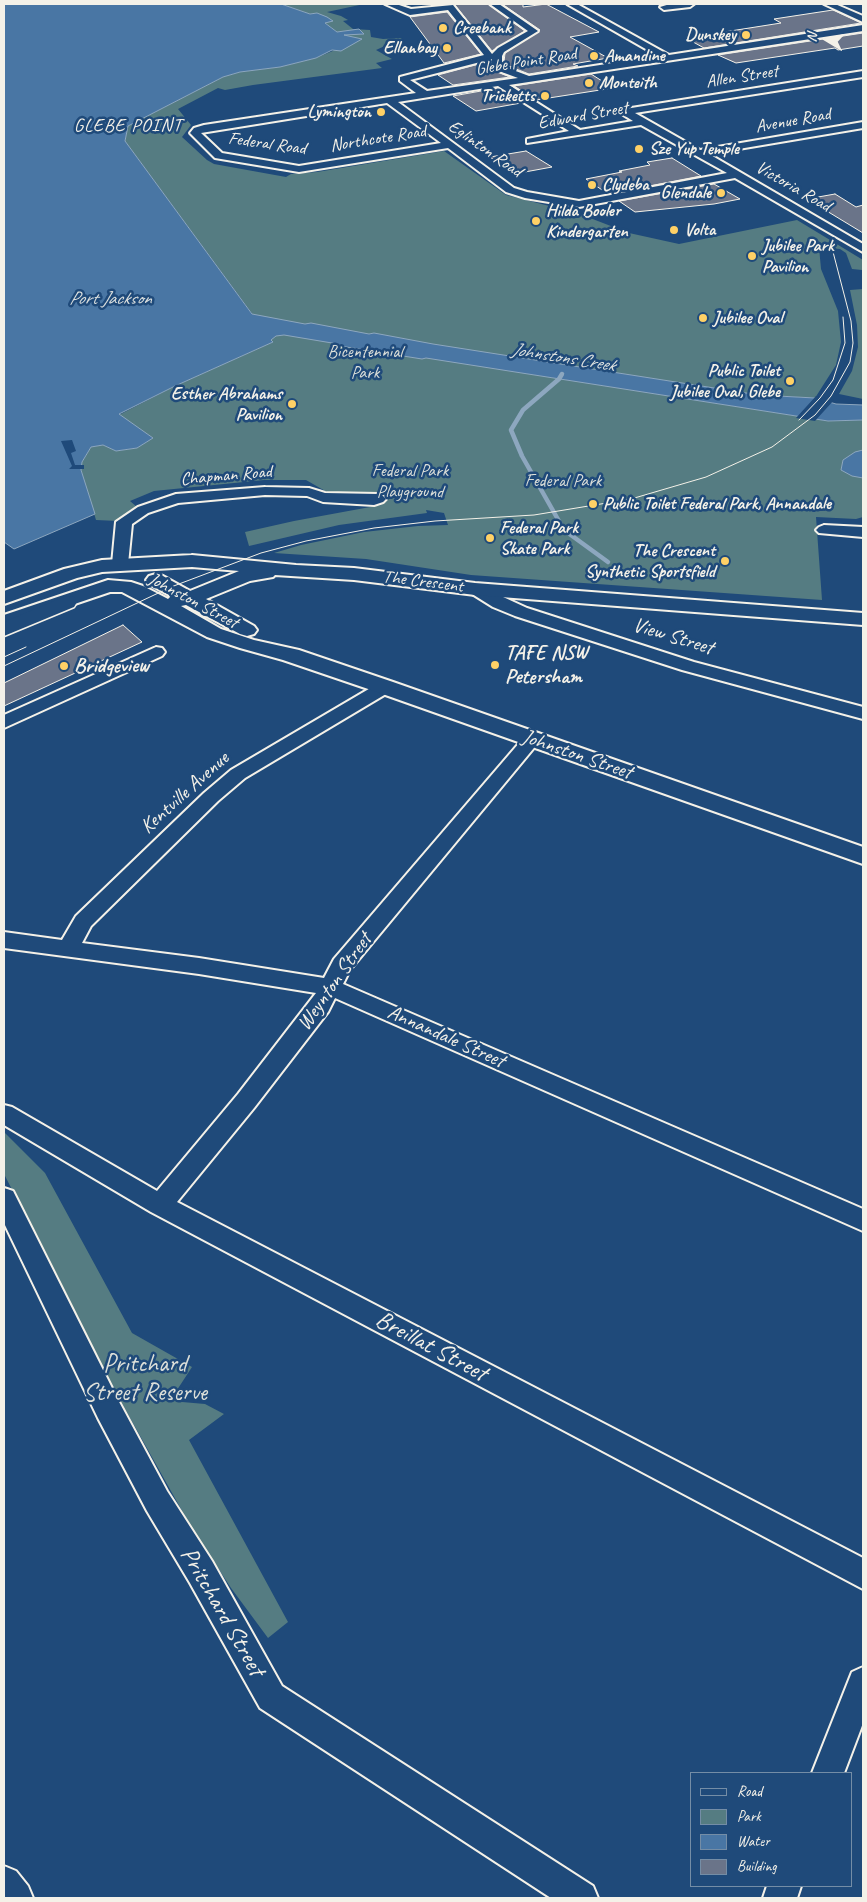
<!DOCTYPE html>
<html>
<head>
<meta charset="utf-8">
<style>
	body { margin:0 }
	#map { position:relative; width:867px; height:1902px; overflow:hidden; background:#1f4a7a; font-family:Caveat,sans-serif }
	canvas { display:block }
	.frame { position:absolute; inset:0; border:5px solid #f4f1e8; pointer-events:none }
	.legend { position:absolute; left:690px; top:1772px; width:162px; height:115px; box-sizing:border-box; background:#1f4a7a; border:1px solid #748da6; margin:0; padding:6px 9px; list-style:none; font-size:15px; color:#f4f1e8 }
	.legend li { display:flex; align-items:center; gap:10px; height:25px }
	.legend b { width:25px; border:1px solid #748da6 }
	.north { position:absolute; left:802px; top:15px; width:50px; height:50px; -webkit-text-stroke:4px #1f4a7a; paint-order:stroke; rotate:279deg; font-size:14px; font-weight:700; line-height:20px; text-align:center; color:#f4f1e8 }
	.north::after { content:''; display:block; margin:auto; width:18px; height:22px; background:#f4f1e8; clip-path:polygon(50% 0,100% 100%,50% 72%,0 100%) }
</style>
</head>
<body>
<div id="map">
<canvas width="867" height="1902"></canvas>
<div class="frame"></div>
<ul class="legend">
<li><b style="height:6px;background:#1f4a7a"></b>Road</li>
<li><b style="height:14px;background:#557c82"></b>Park</li>
<li><b style="height:14px;background:#4976a4"></b>Water</li>
<li><b style="height:14px;background:#6a7489"></b>Building</li>
</ul>
<div class="north">N</div>
</div>
<script>
const ctx = document.querySelector('canvas').getContext('2d');
ctx.lineJoin = 'round';
function fillPath(path, color) { ctx.fillStyle = color; ctx.fill(path, 'evenodd'); }
const toPath = rows => new Path2D(rows.map(r => 'M' + r).join(''));
function stroke(path, color, width, dash) { ctx.strokeStyle = color; ctx.lineWidth = width; ctx.lineCap = dash ? 'butt' : 'round'; ctx.setLineDash(dash || []); ctx.stroke(path); }
function label(font, color, halo, rows, align = 'center') {
  ctx.font = font + ' Caveat,sans-serif'; ctx.lineWidth = 5; ctx.setLineDash([]); ctx.textBaseline = 'middle'; ctx.strokeStyle = halo; ctx.fillStyle = color; for (const [text, x, y, turn = 0] of rows) {
    ctx.save(); ctx.translate(x, y); ctx.rotate((+turn || 0) * Math.PI / 180); ctx.textAlign = isNaN(turn) ? turn : align; if (halo) ctx.strokeText(text, 0, 0); ctx.fillText(text, 0, 0); ctx.restore();
  }
}
const green = toPath([
	[281,4,364,4,327,12,341,16,348,20,343,21,353,29,370,30,371,37,383,39,402,38,395,45,387,45,376,50,392,59,376,63,382,68,253,85,225,90,218,88,178,109,191,125,182,137,207,160,214,164,286,177,291,174,317,172,444,151,506,195,577,213,629,233,679,244,797,220,863,260,863,274,862,270,852,269,846,253,840,249,819,247,821,269,838,311,841,342,836,365,815,398,759,395,487,353,505,370,828,421,863,420,863,517,856,519,816,517,822,600,471,575,366,559,274,553,301,545,364,532,418,526,448,525,444,513,426,510,427,513,339,525,249,546,245,532,294,521,381,505,383,501,368,496,327,492,306,480,264,480,154,491,130,501,137,507,130,510,118,521,96,520,81,470,82,462,91,447,103,445,116,451,137,448,153,438,119,415,175,386,273,342,125,141,128,126,223,77,240,72,280,67,316,58,361,39,341,35,359,30,337,32,324,22,317,13,310,14],
	[863,289,863,399,839,394,852,371,858,347,857,325,850,290],
	[4,1132,45,1173,132,1333,192,1367,177,1390,182,1402,205,1404,224,1414,189,1440,288,1622,268,1638,231,1588,190,1525,125,1409,4,1174]
]);
const water = toPath([
	[4,4,281,4,310,14,317,13,327,17,333,21,325,23,337,32,359,29,364,34,344,35,362,39,341,51,332,50,316,58,280,67,240,72,223,77,128,126,125,141,252,314,305,324,311,323,369,334,374,333,433,344,759,395,815,398,836,404,863,405,863,420,828,421,426,358,422,359,340,346,338,344,284,335,276,336,271,340,273,342,175,386,119,414,153,438,137,448,116,451,103,445,91,447,82,462,81,470,95,514,14,549,4,542,4,4],
	[863,450,863,478,852,476,841,470,843,460,855,452,863,450]
]);
const pier = toPath([
	[816,396,834,400,815,421,796,418],
	[72,440,76,451,71,453,75,465,84,465,84,469,69,469,72,466,61,441]
]);
const stream = toPath([
	[562,374,559,379,523,410,511,430,522,456,564,530,608,562]
]);
const building = toPath([
	[454,4,488,4,525,31,492,51,454,4],
	[502,4,523,4,523,7,546,4,599,32,570,37,608,58,573,64,578,66,529,74,506,65,504,62,505,53,540,30,502,4],
	[833,10,861,23,704,48,686,38,781,23,774,19,833,10],
	[447,12,481,54,444,63,410,17,447,12],
	[863,33,863,46,838,50,835,48,736,63,718,55,863,33],
	[490,61,491,65,498,72,510,77,453,85,438,75,490,61],
	[591,74,613,88,536,100,514,86,591,74],
	[498,88,521,103,476,111,453,96,498,88],
	[526,151,552,167,514,174,490,157,526,151],
	[672,158,701,176,608,194,586,179,622,172,619,171,650,165,647,162,672,158],
	[714,184,740,199,714,204,635,212,619,201,714,184],
	[835,194,856,207,863,205,863,233,807,199,835,194],
	[123,625,142,642,4,706,4,683,123,625]
]);
const minor = toPath([
	[385,4,396,4,411,9,453,5,492,54,498,48,528,31,490,4,499,4,538,31,504,52,502,56,502,63,505,67,529,76,658,56,567,4,577,4,669,55,863,25,863,31,509,85,580,130,633,121,622,114,622,110,625,109,863,71,863,77,635,113,700,150,863,122,863,128,709,154,863,244,863,252,735,178,579,207,525,198,506,192,448,148,299,172,215,158,190,133,194,128,204,125,416,93,400,81,400,77,484,55,448,10,410,15,385,4],
	[492,59,492,64,499,71,518,78,427,91,410,80,492,59],
	[498,86,569,131,527,139,527,143,641,125,727,173,579,201,527,192,514,188,398,102,498,86],
	[387,103,441,143,299,166,222,153,201,133,387,103],
	[670,4,694,4,690,7,664,10,660,7,670,4],
	[824,4,835,4,863,16,863,22,824,4],
	[265,487,309,488,325,493,378,494,383,496,386,499,383,502,374,505,323,502,307,496,265,495,178,503,148,513,132,524,128,564,126,567,120,569,114,567,112,564,116,522,138,507,176,494,265,487],
	[824,525,863,527,863,537,819,533,816,530,819,527,824,525],
	[475,584,527,608,694,662,863,707,863,719,682,670,515,616,493,607,469,592,467,589,469,586,475,584],
	[156,647,162,648,165,652,162,656,4,728,4,715,156,647],
	[385,682,391,683,394,687,391,691,245,778,218,801,91,926,82,943,199,958,324,978,334,959,526,735,532,733,538,735,541,739,538,743,350,970,343,984,863,1209,863,1231,335,998,328,1012,254,1108,177,1202,863,1558,863,1589,151,1212,4,1125,4,1105,12,1107,157,1191,238,1094,316,993,199,974,4,948,4,932,62,940,76,916,204,793,231,770,379,683,385,682],
	[4,1188,13,1191,118,1400,167,1491,212,1561,282,1686,593,1886,598,1898,551,1898,260,1708,190,1583,147,1511,98,1418,4,1223,4,1188],
	[863,1667,863,1723,844,1773,812,1773,852,1672,863,1667],
	[4,1866,16,1871,28,1886,33,1898,4,1898,4,1866],
	[767,1886,801,1886,797,1898,763,1898,767,1886]
]);
const major = toPath([
	[192,555,296,565,354,568,475,583,863,613,863,625,475,595,354,580,275,575,273,577,250,581,206,599,254,626,257,630,254,634,247,636,240,634,186,605,181,606,221,629,254,640,299,650,393,682,863,847,863,864,377,692,283,660,240,648,207,637,122,592,110,592,4,628,4,615,108,580,131,582,143,586,168,599,171,596,149,584,146,580,149,576,156,574,163,576,190,591,239,571,192,567,102,572,77,578,4,604,4,591,64,569,102,560,192,555]
]);
const highway = toPath([
	[66,596,74,597,77,602,74,607,4,636,4,622,66,596]
]);
const tram = toPath([
	[799,420,820,398,833,380,845,343,843,317],
	[4,657,26,647],
	[4,666,171,587,261,553,306,541,374,528,435,521,534,515,631,499,706,477,772,447,815,415,831,396,850,362,853,343,851,321,832,248]
]);
const markers = [
	[443,28,5,"#ffd166"],
	[746,35,5,"#ffd166"],
	[447,48,5,"#ffd166"],
	[594,56,5,"#ffd166"],
	[589,83,5,"#ffd166"],
	[545,96,5,"#ffd166"],
	[381,112,5,"#ffd166"],
	[639,149,5,"#ffd166"],
	[592,185,5,"#ffd166"],
	[721,193,5,"#ffd166"],
	[536,221,5,"#ffd166"],
	[674,230,5,"#ffd166"],
	[752,256,5,"#ffd166"],
	[703,318,5,"#ffd166"],
	[790,381,5,"#ffd166"],
	[292,404,5,"#ffd166"],
	[593,504,5,"#ffd166"],
	[490,538,5,"#ffd166"],
	[725,561,5,"#ffd166"],
	[495,665,5,"#ffd166"],
	[64,666,5,"#ffd166"]
];
const farPoinames = [
	["Creebank",453,28],
	["Dunskey",736,35,"right"],
	["Ellanbay",437,48,"right"],
	["Amandine",604,56],
	["Monteith",599,83],
	["Tricketts",535,96,"right"],
	["Lymington",371,112,"right"],
	["Sze Yup Temple",649,149],
	["Clydeba",602,185],
	["Glendale",711,193,"right"],
	["Hilda Booler",546,211],
	["Kindergarten",546,232],
	["Volta",684,230],
	["Jubilee Park",762,246],
	["Pavilion",762,267],
	["Jubilee Oval",713,318],
	["Public Toilet",780,371,"right"],
	["Jubilee Oval, Glebe",780,392,"right"],
	["Esther Abrahams",282,394,"right"],
	["Pavilion",282,415,"right"],
	["Public Toilet Federal Park, Annandale",603,504],
	["Federal Park",500,528],
	["Skate Park",500,549],
	["The Crescent",715,551,"right"],
	["Synthetic Sportsfield",715,572,"right"]
];
const farStreetnames = [
	["Glebe Point Road",526,62,-9],
	["Allen Street",742,77,-9],
	["Edward Street",583,116,-10],
	["Avenue Road",793,121,-10],
	["Northcote Road",378,139,-9],
	["Federal Road",267,144,8],
	["Eglinton Road",485,149,35],
	["Victoria Road",793,187,30],
	["Chapman Road",226,476,-5],
	["The Crescent",423,582,7],
	["Johnston Street",193,601,28]
];
const farParknames = [
	["Bicentennial",365,352],
	["Park",365,373],
	["Federal Park",410,471],
	["Playground",410,492],
	["Federal Park",563,481]
];
const farNeighbourhoodnames = [
	["GLEBE POINT",128,126]
];
const farWaternames = [
	["Port Jackson",110,299],
	["Johnstons Creek",563,358,9]
];
const streetNames = [
	["View Street",673,637,17],
	["Johnston Street",577,755,19],
	["Kentville Avenue",185,793,-42],
	["Weynton Street",335,982,-55],
	["Annandale Street",446,1037,24]
];
const poiNames = [
	["TAFE NSW",505,653],
	["Petersham",505,677],
	["Bridgeview",74,666]
];
const nearStreetnames = [
	["Breillat Street",431,1347,28],
	["Pritchard Street",222,1612,60]
];
const nearParknames = [
	["Pritchard",145,1364],
	["Street Reserve",145,1393]
];
fillPath(green, '#557c82');
fillPath(water, '#4976a4');
stroke(water, '#8da7bf', 1);
fillPath(pier, '#1f4a7a');
stroke(stream, '#8da7bf', 4.5);
fillPath(building, '#6a7489');
stroke(building, '#f4f1e8', 1);
stroke(minor, '#f4f1e8', 4);
stroke(major, '#f4f1e8', 4);
stroke(highway, '#f4f1e8', 3);
fillPath(minor, '#1f4a7a');
fillPath(major, '#1f4a7a');
fillPath(highway, '#1f4a7a');
stroke(tram, '#f4f1e8', 1);
for (const [x, y, r, color] of markers) { const dot = new Path2D(); dot.arc(x, y, r, 0, 2 * Math.PI); ctx.fillStyle = color; ctx.fill(dot); stroke(dot, '#1f4a7a', 2); }
label('bold 18px', '#f4f1e8', '#1f4a7a', farPoinames, 'left');
label('18px', '#f4f1e8', '#1f4a7a', farStreetnames);
label('18px', '#dcdfd9', '#1f4a7a', farParknames);
ctx.letterSpacing = '1px';
label('19px', '#f4f1e8', '#1f4a7a', farNeighbourhoodnames);
ctx.letterSpacing = '0px';
label('italic 19px', '#dadfde', '#1f4a7a', farWaternames);
label('21px', '#f4f1e8', '#1f4a7a', streetNames);
label('bold 21px', '#f4f1e8', '#1f4a7a', poiNames, 'left');
label('25px', '#f4f1e8', '#1f4a7a', nearStreetnames);
label('25px', '#dcdfd9', '#1f4a7a', nearParknames);
</script>
</body>
</html>
